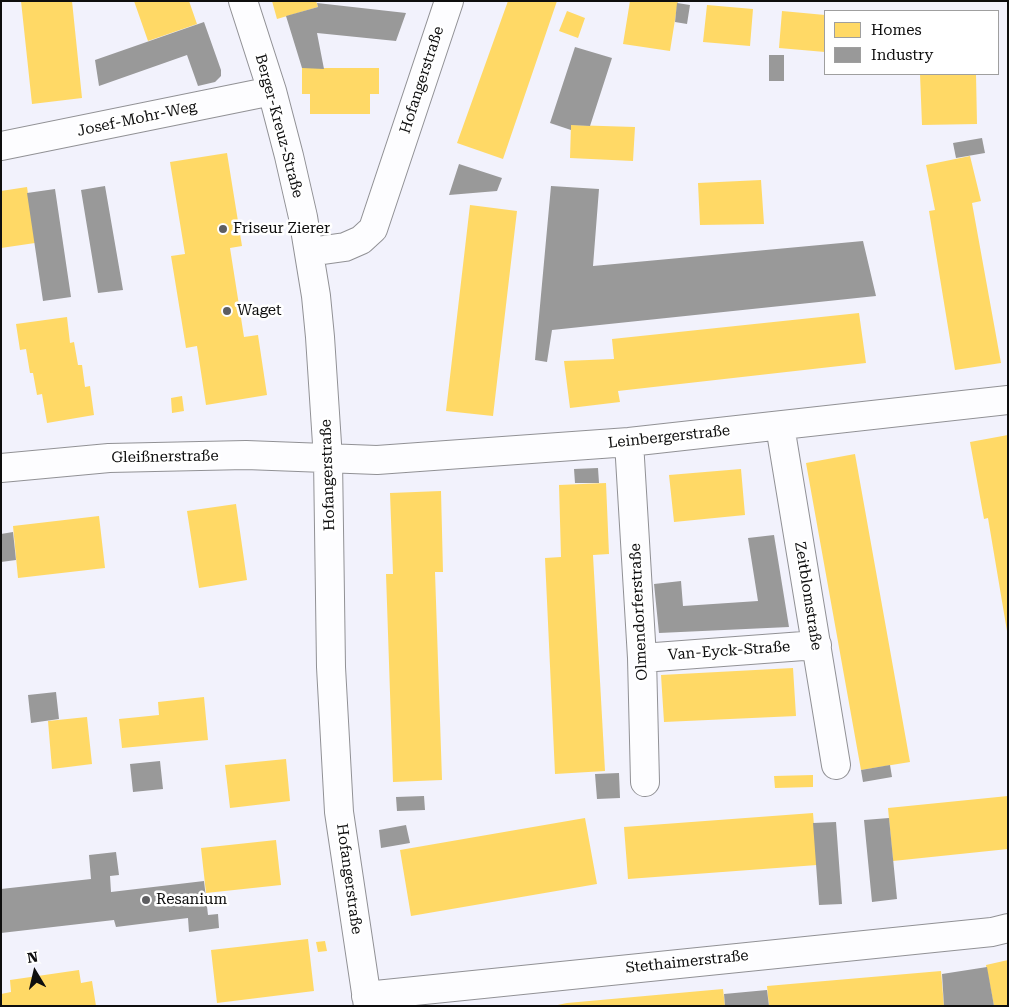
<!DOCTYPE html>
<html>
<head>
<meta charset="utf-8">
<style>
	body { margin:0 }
	#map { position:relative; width:1009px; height:1007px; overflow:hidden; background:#f2f2fc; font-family:"Roboto Serif",serif }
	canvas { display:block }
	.frame { position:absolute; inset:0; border:2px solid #0e0e0e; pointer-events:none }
	.legend { position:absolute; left:824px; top:10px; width:175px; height:65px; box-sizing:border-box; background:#fff; border:1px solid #9f9f9f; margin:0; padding:6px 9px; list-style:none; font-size:15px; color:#0e0e0e }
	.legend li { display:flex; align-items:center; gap:10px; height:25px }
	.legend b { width:25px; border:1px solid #9f9f9f }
	.north { position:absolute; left:10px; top:947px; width:50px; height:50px; -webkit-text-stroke:4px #fff; paint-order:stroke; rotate:351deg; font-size:14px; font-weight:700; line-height:20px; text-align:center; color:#0e0e0e }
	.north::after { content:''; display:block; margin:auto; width:18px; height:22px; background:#0e0e0e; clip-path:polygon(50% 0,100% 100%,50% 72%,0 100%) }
</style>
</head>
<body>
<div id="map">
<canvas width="1009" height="1007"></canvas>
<div class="frame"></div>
<ul class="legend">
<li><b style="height:14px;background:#ffd966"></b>Homes</li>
<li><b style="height:14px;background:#999"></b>Industry</li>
</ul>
<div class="north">N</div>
</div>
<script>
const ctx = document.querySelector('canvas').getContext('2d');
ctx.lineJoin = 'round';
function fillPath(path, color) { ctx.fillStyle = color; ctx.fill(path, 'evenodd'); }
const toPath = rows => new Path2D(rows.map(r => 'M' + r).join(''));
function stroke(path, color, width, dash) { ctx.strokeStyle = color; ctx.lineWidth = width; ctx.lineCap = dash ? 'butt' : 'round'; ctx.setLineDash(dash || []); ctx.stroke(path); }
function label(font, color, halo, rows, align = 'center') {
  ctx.font = font + ' "Roboto Serif",serif'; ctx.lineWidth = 5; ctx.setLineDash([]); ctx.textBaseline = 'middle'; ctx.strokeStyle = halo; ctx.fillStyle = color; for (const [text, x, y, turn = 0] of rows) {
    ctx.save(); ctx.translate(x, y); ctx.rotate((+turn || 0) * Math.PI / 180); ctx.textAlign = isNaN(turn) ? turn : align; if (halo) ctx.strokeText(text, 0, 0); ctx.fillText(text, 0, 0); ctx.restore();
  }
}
const homes = toPath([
	[21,1,72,1,82,98,32,104],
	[134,1,189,1,197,24,148,41],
	[272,1,316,1,318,7,277,19],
	[508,1,557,1,503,159,457,143],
	[630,1,678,1,670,51,623,44],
	[707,5,753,9,750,46,703,42],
	[567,11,585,18,578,38,559,31],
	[782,11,825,15,825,52,779,48],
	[302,68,379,68,379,94,370,94,370,114,310,114,310,94,302,94],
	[920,74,976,74,977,124,922,125],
	[571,125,635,127,633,161,570,158],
	[227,153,242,246,230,248,244,337,258,335,267,395,206,405,197,346,186,348,171,256,185,254,170,162],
	[970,156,981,201,972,203,1001,363,955,370,929,211,935,210,926,165],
	[761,180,764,224,700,225,698,183],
	[27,187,35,243,1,248,1,191],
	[470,205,517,211,493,416,446,411],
	[859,313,866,363,618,391,620,402,570,408,564,361,614,359,612,339],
	[67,317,70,343,74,342,78,365,82,365,85,387,90,386,94,415,47,423,42,394,37,395,33,373,30,373,26,349,20,350,16,324],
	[182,396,184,411,172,413,171,398],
	[1008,435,1008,631,1007,631,988,518,984,519,970,442],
	[855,454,910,762,861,770,806,463],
	[741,469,745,515,674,522,669,475],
	[606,483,609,554,593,555,605,771,555,774,545,558,561,557,559,485],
	[441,491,443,572,435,572,442,780,393,782,386,574,393,574,390,493],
	[236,504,247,580,199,588,187,511],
	[99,516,105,568,18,578,13,526],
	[793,668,796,716,664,722,661,675],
	[204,697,208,740,122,748,119,719,159,715,158,702],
	[87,717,92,764,52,769,48,721],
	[286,759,290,801,230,808,225,765],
	[813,775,813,787,775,788,774,776],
	[1008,796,1008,849,893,861,888,808],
	[813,813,817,865,628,879,624,827],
	[585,818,597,884,411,916,400,850],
	[276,840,281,885,206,893,201,848],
	[308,939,314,991,217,1003,211,950],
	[325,941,327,951,318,952,316,942],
	[1008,960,1008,1006,994,1006,986,965],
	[79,970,81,983,92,981,96,1006,2,1006,1,994,11,992,10,980],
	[941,971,944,1006,769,1006,767,986],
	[723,989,725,1006,553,1006,567,1003]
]);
const industry = toPath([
	[317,3,406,13,396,41,317,33,324,69,302,68,286,16,318,7],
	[677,3,690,5,687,24,675,22],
	[204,22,221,70,221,76,215,82,198,86,187,55,99,86,95,60],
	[575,47,612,58,590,126,571,125,571,130,550,123],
	[769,55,784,55,784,81,769,81],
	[982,138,985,153,956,158,953,143],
	[459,164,502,178,497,191,449,195],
	[105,186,123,290,98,293,81,190],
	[551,186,599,189,593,266,863,241,876,296,552,330,547,362,535,360],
	[55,189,71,297,43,301,27,193],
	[598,468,599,483,575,483,574,469],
	[13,532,16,560,1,562,1,534],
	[774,535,789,627,659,633,654,584,681,581,683,606,758,601,748,538],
	[56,692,59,719,31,723,28,695],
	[160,761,163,789,133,792,130,764],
	[890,765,892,777,863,782,861,770],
	[619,773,620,798,597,799,595,774],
	[424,796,425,810,397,811,396,797],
	[889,818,897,899,872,902,864,820],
	[836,822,842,904,819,905,813,823],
	[406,825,410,843,381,848,379,830],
	[116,852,119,875,110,876,111,892,204,881,208,915,218,914,219,928,189,932,188,918,116,927,114,920,1,933,1,889,91,879,89,855],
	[987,967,994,1006,944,1006,942,974],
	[767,990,769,1006,725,1006,724,994]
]);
const minor = toPath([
	[243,1,272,91,289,156,303,217,316,296,320,337,328,459,331,667,339,812,368,1006],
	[1,146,272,91],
	[309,252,345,247,361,240,373,229,449,1],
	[780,426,836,765],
	[629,442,642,658,645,782],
	[1,468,109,458,246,455,377,460,629,442,1008,400],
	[642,658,817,645],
	[366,996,992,932,1008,928]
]);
const markers = [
	[223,229,5,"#5e5e61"],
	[227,311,5,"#5e5e61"],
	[146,900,5,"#5e5e61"]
];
const streetNames = [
	["Hofangerstraße",422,80,-72],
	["Josef-Mohr-Weg",137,119,-12],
	["Berger-Kreuz-Straße",279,126,75],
	["Leinbergerstraße",669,437,-6],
	["Gleißnerstraße",165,457,-1],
	["Hofangerstraße",328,475,-92],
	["Zeitblomstraße",808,596,81],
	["Olmendorferstraße",639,612,-93],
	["Van-Eyck-Straße",729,651,-4],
	["Hofangerstraße",349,879,82],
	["Stethaimerstraße",687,962,-6]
];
const poiNames = [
	["Friseur Zierer",233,229],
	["Waget",237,311],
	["Resanium",156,900]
];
fillPath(homes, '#ffd966');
fillPath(industry, '#999');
stroke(minor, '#919195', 30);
stroke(minor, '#fdfdff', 28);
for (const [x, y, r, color] of markers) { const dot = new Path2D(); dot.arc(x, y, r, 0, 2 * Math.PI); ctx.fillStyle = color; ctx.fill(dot); stroke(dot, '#fff', 2); }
label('15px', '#0e0e0e', '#fff', streetNames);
label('15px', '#0e0e0e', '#fff', poiNames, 'left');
</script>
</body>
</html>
